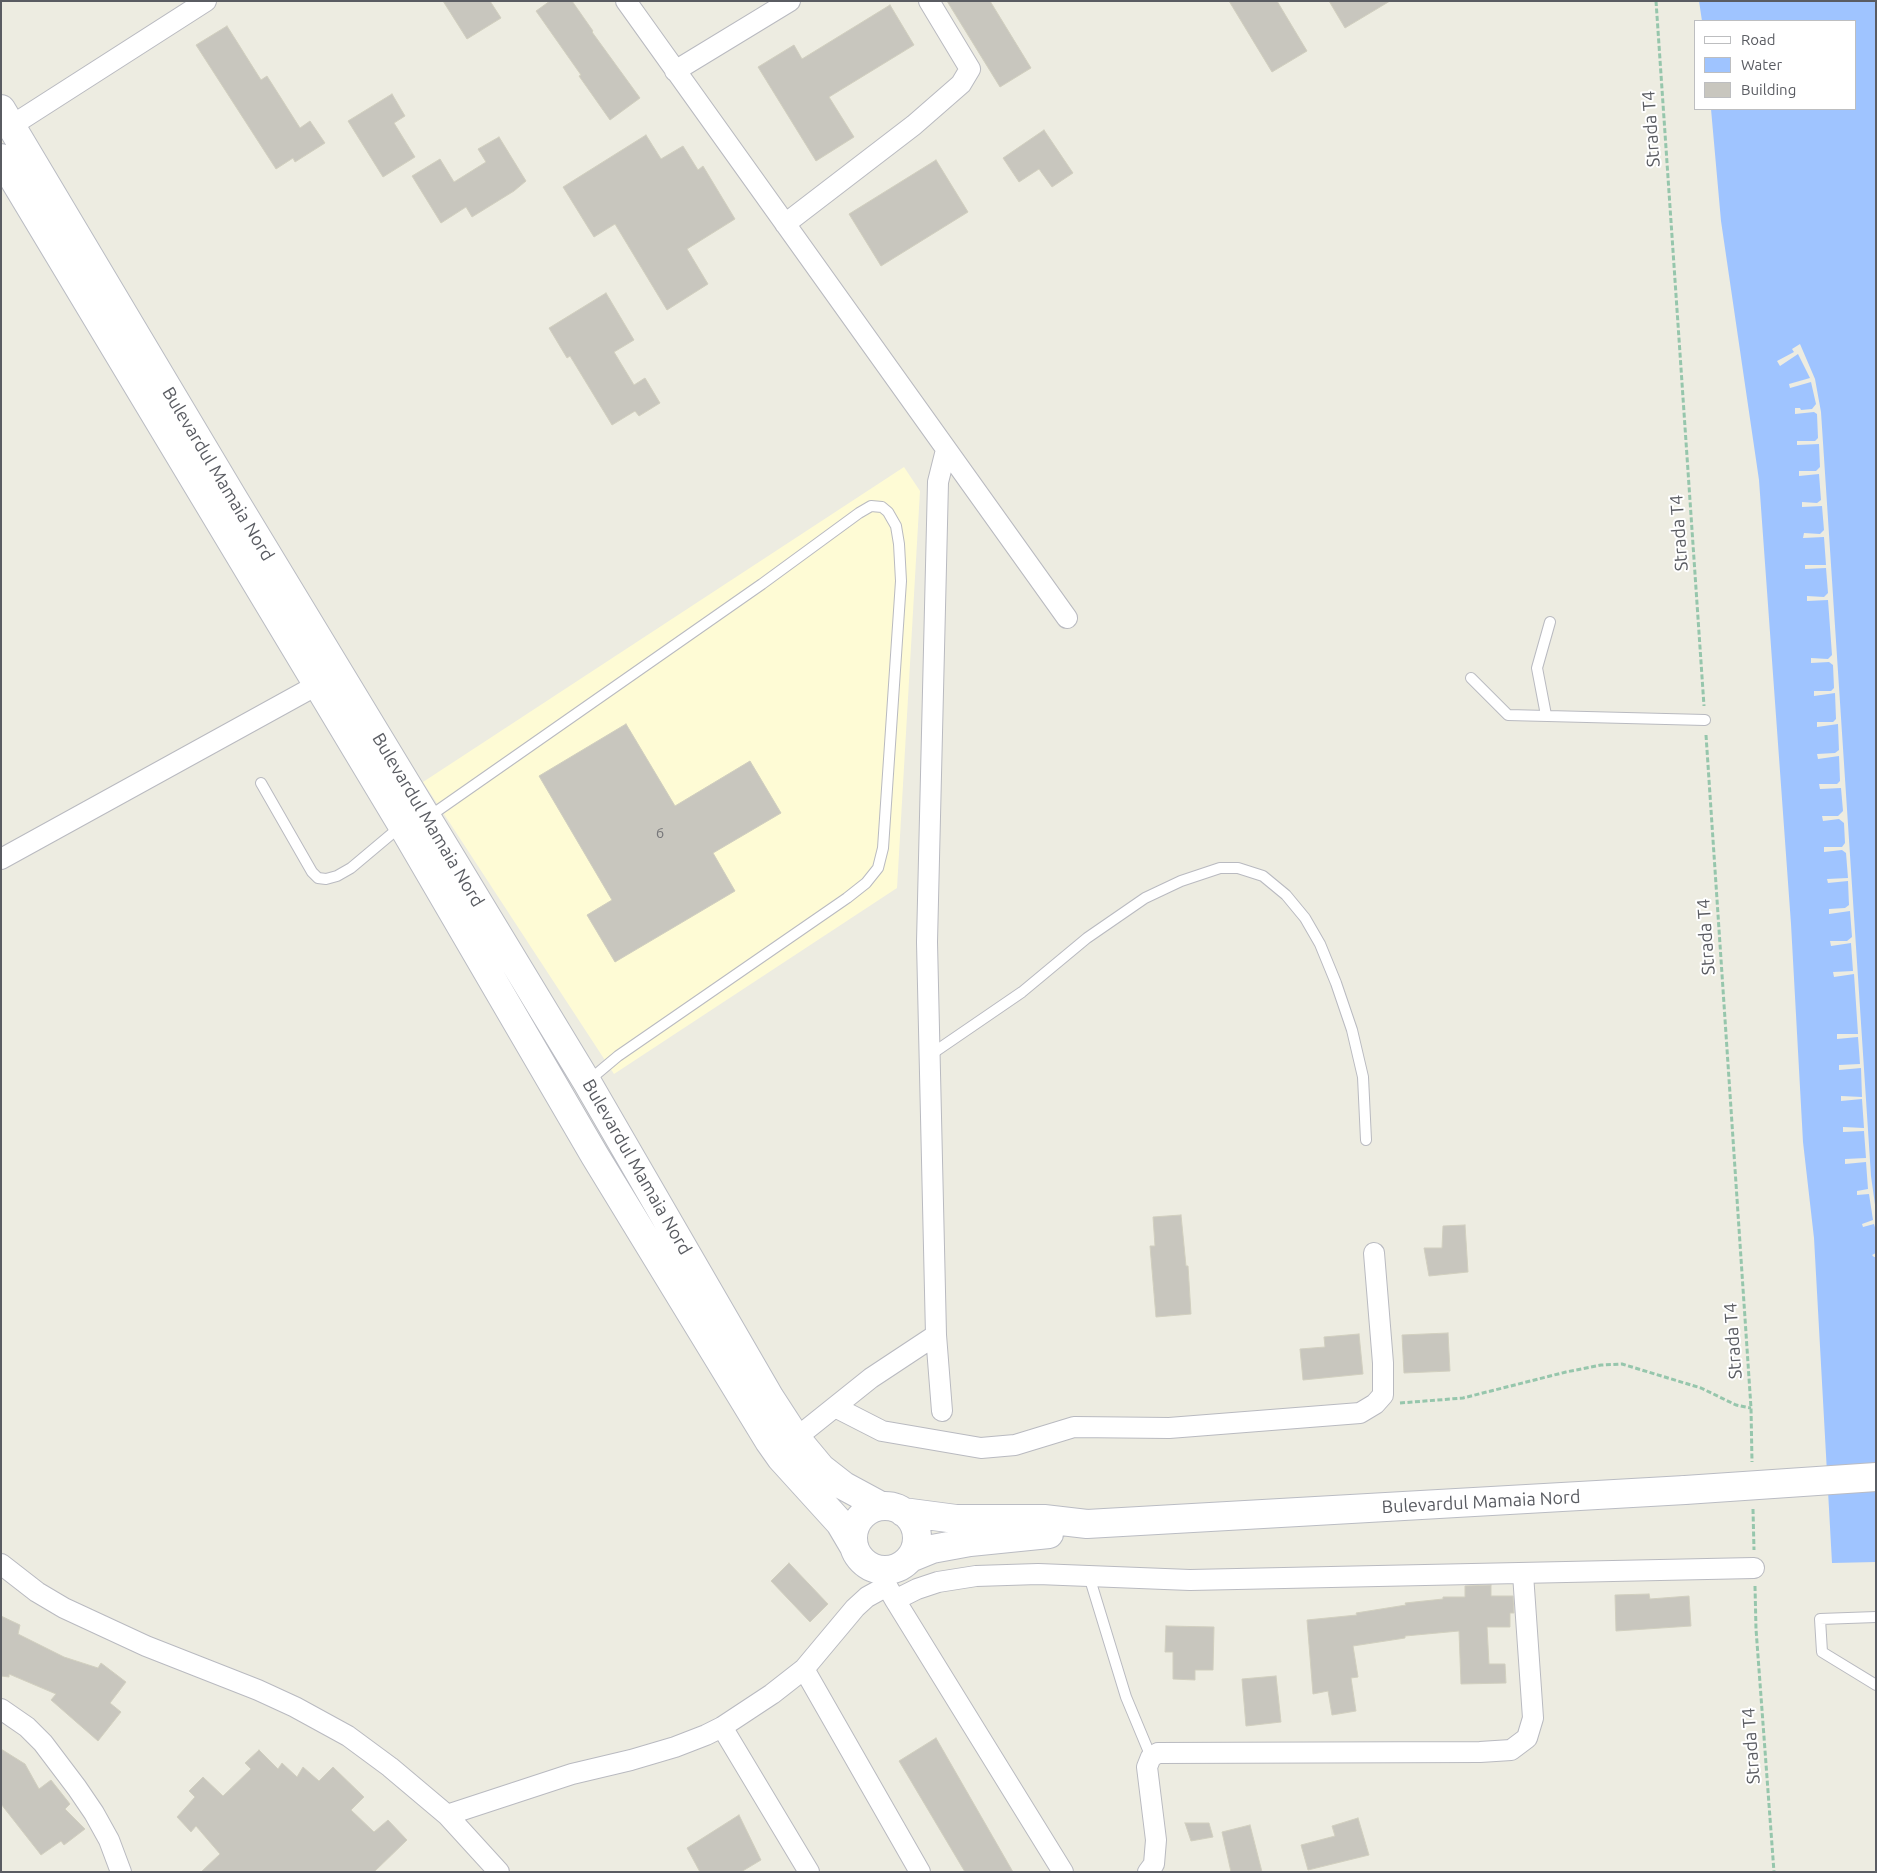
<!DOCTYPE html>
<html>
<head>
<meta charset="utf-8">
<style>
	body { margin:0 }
	#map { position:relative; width:1877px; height:1873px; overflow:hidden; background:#edece1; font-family:Ubuntu,sans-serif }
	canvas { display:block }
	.frame { position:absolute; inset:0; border:2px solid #5a5c62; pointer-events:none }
	.legend { position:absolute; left:1694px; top:20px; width:162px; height:90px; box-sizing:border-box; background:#fff; border:1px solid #bdbec0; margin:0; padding:6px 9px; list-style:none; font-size:15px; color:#5a5c62 }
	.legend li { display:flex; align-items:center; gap:10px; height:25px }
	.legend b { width:25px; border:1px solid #bdbec0 }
</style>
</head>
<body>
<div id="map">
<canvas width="1877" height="1873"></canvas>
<div class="frame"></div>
<ul class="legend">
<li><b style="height:6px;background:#fff"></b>Road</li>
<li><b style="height:14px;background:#9fc4ff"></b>Water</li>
<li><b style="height:14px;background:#c8c6be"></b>Building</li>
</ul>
</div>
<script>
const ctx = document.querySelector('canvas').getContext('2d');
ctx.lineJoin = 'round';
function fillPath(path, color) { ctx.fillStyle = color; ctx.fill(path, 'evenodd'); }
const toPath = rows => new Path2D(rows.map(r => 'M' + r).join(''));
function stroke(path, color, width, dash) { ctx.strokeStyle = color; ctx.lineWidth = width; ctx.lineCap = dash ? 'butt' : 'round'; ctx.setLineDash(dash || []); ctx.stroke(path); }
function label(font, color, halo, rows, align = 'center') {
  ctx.font = font + ' Ubuntu,sans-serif'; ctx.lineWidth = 4; ctx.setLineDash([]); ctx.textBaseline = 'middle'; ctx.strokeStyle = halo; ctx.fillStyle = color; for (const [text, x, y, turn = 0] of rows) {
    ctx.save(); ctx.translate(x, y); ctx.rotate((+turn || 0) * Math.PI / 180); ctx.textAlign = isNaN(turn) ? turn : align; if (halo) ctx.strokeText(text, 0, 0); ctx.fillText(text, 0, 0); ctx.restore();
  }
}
const commercial = toPath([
	[904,467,920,491,897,888,614,1074,423,782]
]);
const water = toPath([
	[1699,1,1876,1,1876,1212,1871,1176,1821,412,1815,379,1800,344,1792,349,1794,352,1777,361,1780,366,1798,354,1810,378,1789,384,1790,388,1811,382,1816,404,1812,409,1801,410,1800,408,1795,408,1795,414,1814,412,1817,414,1818,438,1815,441,1797,441,1797,445,1819,444,1820,467,1816,471,1799,471,1799,476,1819,474,1821,500,1817,503,1802,502,1802,507,1822,506,1824,530,1820,534,1804,533,1803,538,1824,537,1826,565,1805,565,1805,569,1826,568,1828,593,1824,597,1807,596,1807,601,1828,600,1832,655,1828,659,1811,658,1811,663,1829,662,1833,665,1834,688,1831,691,1814,691,1814,696,1835,693,1836,719,1833,722,1817,722,1817,727,1838,724,1839,750,1835,753,1817,754,1818,759,1839,756,1840,781,1837,784,1819,784,1820,789,1841,788,1843,811,1838,816,1822,816,1823,821,1839,819,1844,823,1845,843,1842,847,1824,847,1824,852,1842,850,1846,853,1848,878,1827,879,1828,883,1848,881,1849,905,1845,908,1829,909,1829,914,1850,911,1852,937,1847,941,1830,941,1831,946,1851,943,1853,971,1833,972,1834,977,1854,974,1858,1034,1837,1034,1837,1039,1858,1037,1860,1064,1839,1065,1839,1070,1861,1068,1862,1097,1841,1096,1841,1101,1862,1099,1864,1128,1843,1127,1843,1132,1864,1131,1866,1158,1845,1159,1845,1164,1866,1162,1868,1189,1857,1191,1857,1195,1869,1194,1873,1220,1862,1224,1863,1227,1874,1224,1876,1231,1876,1253,1872,1255,1874,1257,1876,1257,1876,1562,1832,1563,1814,1238,1803,1142,1791,924,1759,480,1721,221,1711,109,1856,109,1856,21,1702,21]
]);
const building = toPath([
	[443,1,490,1,501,18,467,39,443,1],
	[550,1,572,1,593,31,592,32,640,98,610,120,579,76,581,75,536,11,550,1],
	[947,1,990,1,1031,68,1000,87,947,1],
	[1229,1,1277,1,1307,51,1272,72,1229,1],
	[1329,1,1390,1,1345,28,1329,1],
	[890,5,914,45,829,97,854,137,816,161,758,67,794,45,802,59,890,5],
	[227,26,261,80,267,76,300,128,310,121,325,143,295,162,293,158,276,169,196,45,227,26],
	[392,94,405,116,394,123,415,157,383,177,348,121,392,94],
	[1044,130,1073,173,1052,187,1039,169,1019,182,1003,158,1044,130],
	[646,135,661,159,683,146,698,170,703,166,735,219,687,249,708,284,667,310,615,224,594,237,563,187,646,135],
	[499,137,526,181,514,191,472,217,466,207,441,223,412,176,440,159,454,182,486,162,478,149,499,137],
	[936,160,968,212,881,266,849,214,936,160],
	[606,293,634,340,614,352,634,385,645,378,660,403,639,416,635,411,612,425,570,356,567,358,549,328,606,293],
	[626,724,675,806,750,761,781,813,713,853,735,891,615,962,587,915,612,900,539,776,626,724],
	[1181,1215,1186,1266,1188,1266,1191,1314,1156,1317,1150,1246,1155,1246,1153,1217,1181,1215],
	[1465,1225,1468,1272,1429,1276,1424,1248,1442,1248,1443,1226,1465,1225],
	[1448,1333,1450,1371,1404,1373,1402,1335,1448,1333],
	[1359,1334,1363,1374,1303,1380,1300,1349,1325,1347,1324,1337,1359,1334],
	[789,1563,828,1604,810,1622,771,1581,789,1563],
	[1491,1585,1491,1596,1513,1596,1514,1613,1510,1613,1510,1627,1487,1627,1489,1664,1505,1664,1506,1683,1461,1684,1459,1631,1405,1636,1405,1638,1353,1646,1358,1677,1351,1678,1356,1711,1332,1715,1328,1691,1313,1694,1307,1620,1357,1615,1356,1613,1406,1605,1405,1603,1443,1599,1443,1597,1465,1597,1465,1586,1491,1585],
	[1649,1594,1650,1599,1689,1596,1691,1626,1616,1631,1615,1595,1649,1594],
	[1,1616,20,1625,18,1634,64,1657,98,1668,101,1663,126,1682,110,1703,121,1712,98,1741,51,1700,56,1694,9,1674,9,1677,1,1676,1,1616],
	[1166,1626,1214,1627,1213,1670,1195,1670,1195,1680,1173,1679,1173,1652,1165,1652,1166,1626],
	[1276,1676,1281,1722,1246,1726,1242,1679,1276,1676],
	[936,1738,1013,1872,965,1872,899,1761,936,1738],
	[1,1749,25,1764,39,1789,51,1780,70,1804,65,1809,85,1829,64,1845,61,1841,41,1855,1,1804,1,1749],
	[259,1750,278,1769,282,1763,297,1777,303,1767,319,1781,333,1767,364,1797,351,1810,374,1832,388,1820,407,1840,374,1872,201,1872,220,1854,196,1826,191,1832,177,1817,195,1797,189,1791,203,1777,223,1796,251,1769,245,1763,259,1750],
	[739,1815,761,1860,741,1872,700,1872,687,1848,739,1815],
	[1358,1818,1369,1855,1308,1870,1301,1845,1335,1836,1332,1826,1358,1818],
	[1185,1823,1209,1823,1213,1837,1191,1841,1185,1823],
	[1250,1825,1262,1872,1231,1872,1222,1832,1250,1825]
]);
const path = toPath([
	[1656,1,1704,706],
	[1706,735,1751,1408,1752,1462],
	[1400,1403,1463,1398,1566,1372,1601,1365,1622,1364,1701,1388,1736,1405,1751,1408],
	[1753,1509,1754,1550],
	[1755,1586,1756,1629,1774,1872]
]);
const lane = toPath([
	[1471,678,1508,715,1705,720],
	[1546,715,1537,668,1550,622],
	[261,783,312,872,318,878,326,879,337,876,351,868,401,826],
	[427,818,762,584,859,513,871,506,882,507,888,512,896,526,899,544,901,581,883,848,878,868,866,883,847,898,618,1056,587,1082],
	[930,1055,1022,992,1087,938,1145,898,1181,881,1220,868,1238,868,1263,876,1286,895,1305,918,1320,944,1336,983,1352,1030,1363,1077,1366,1140],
	[1089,1576,1126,1697,1151,1757],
	[1876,1617,1820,1619,1822,1652,1876,1685]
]);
const street = toPath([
	[626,1,1067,618],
	[675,71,790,1],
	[11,126,206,1],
	[785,224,914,125,961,84,970,69,929,1],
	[1,859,317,685],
	[835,1407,882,1431,981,1448,1015,1445,1074,1427,1169,1428,1360,1413,1375,1404,1383,1395,1383,1363,1374,1253],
	[942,1411,936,1335,927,942,938,482,946,450],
	[796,1438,871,1378,936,1335],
	[1,1564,37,1592,64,1608,146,1646,258,1690,295,1707,348,1736,390,1767,447,1815,499,1872],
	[883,1570,887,1586,895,1600,1063,1872],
	[895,1600,917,1589,938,1582,976,1576,1038,1574,1190,1580,1754,1568],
	[804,1669,920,1872],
	[1,1709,27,1727,43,1743,77,1788,94,1813,109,1840,121,1872],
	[722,1727,809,1872],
	[447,1815,572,1774,631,1760,675,1747,706,1735,722,1727,772,1694,804,1669,855,1608,867,1597,887,1586],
	[1148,1872,1154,1864,1156,1840,1147,1767,1151,1757,1158,1753,1480,1752,1511,1750,1527,1738,1533,1718,1523,1574]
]);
const secondary = toPath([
	[1,109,233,498,587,1082,770,1398,796,1438,821,1468,844,1486,881,1506],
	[1,158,402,825,595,1156,769,1441,781,1458,840,1523,853,1545],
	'853 1538a32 32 0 1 1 64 0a32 32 0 1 1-64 0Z',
	[903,1512,956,1519,1044,1519,1087,1524,1685,1490],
	[910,1558,932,1549,970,1542,1049,1534]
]);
const secondaryBridge = toPath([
	[1685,1490,1876,1477]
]);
const numberNames = [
	["6",660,833]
];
const streetNames = [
	["Strada T4",1651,129,-94],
	["Bulevardul Mamaia Nord",218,474,59],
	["Strada T4",1679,533,-94],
	["Bulevardul Mamaia Nord",428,820,59],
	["Strada T4",1706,937,-94],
	["Bulevardul Mamaia Nord",637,1167,60],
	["Strada T4",1733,1341,-94],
	["Bulevardul Mamaia Nord",1481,1502,-3],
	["Strada T4",1751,1746,-94]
];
fillPath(commercial, '#fefbd5');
fillPath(water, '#9fc4ff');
fillPath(building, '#c8c6be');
stroke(building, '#d1cfbf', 1);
stroke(lane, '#b9bac0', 12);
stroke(street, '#b9bac0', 22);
stroke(secondary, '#babcc3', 30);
stroke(path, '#96c6ac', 3, [5, 2.5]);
stroke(lane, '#fff', 10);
stroke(street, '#fff', 20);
stroke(secondary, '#fff', 28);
stroke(secondaryBridge, '#babcc3', 30, []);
stroke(secondaryBridge, '#fff', 28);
label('15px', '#767679', null, numberNames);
label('18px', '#5a5c62', '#fff', streetNames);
</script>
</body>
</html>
